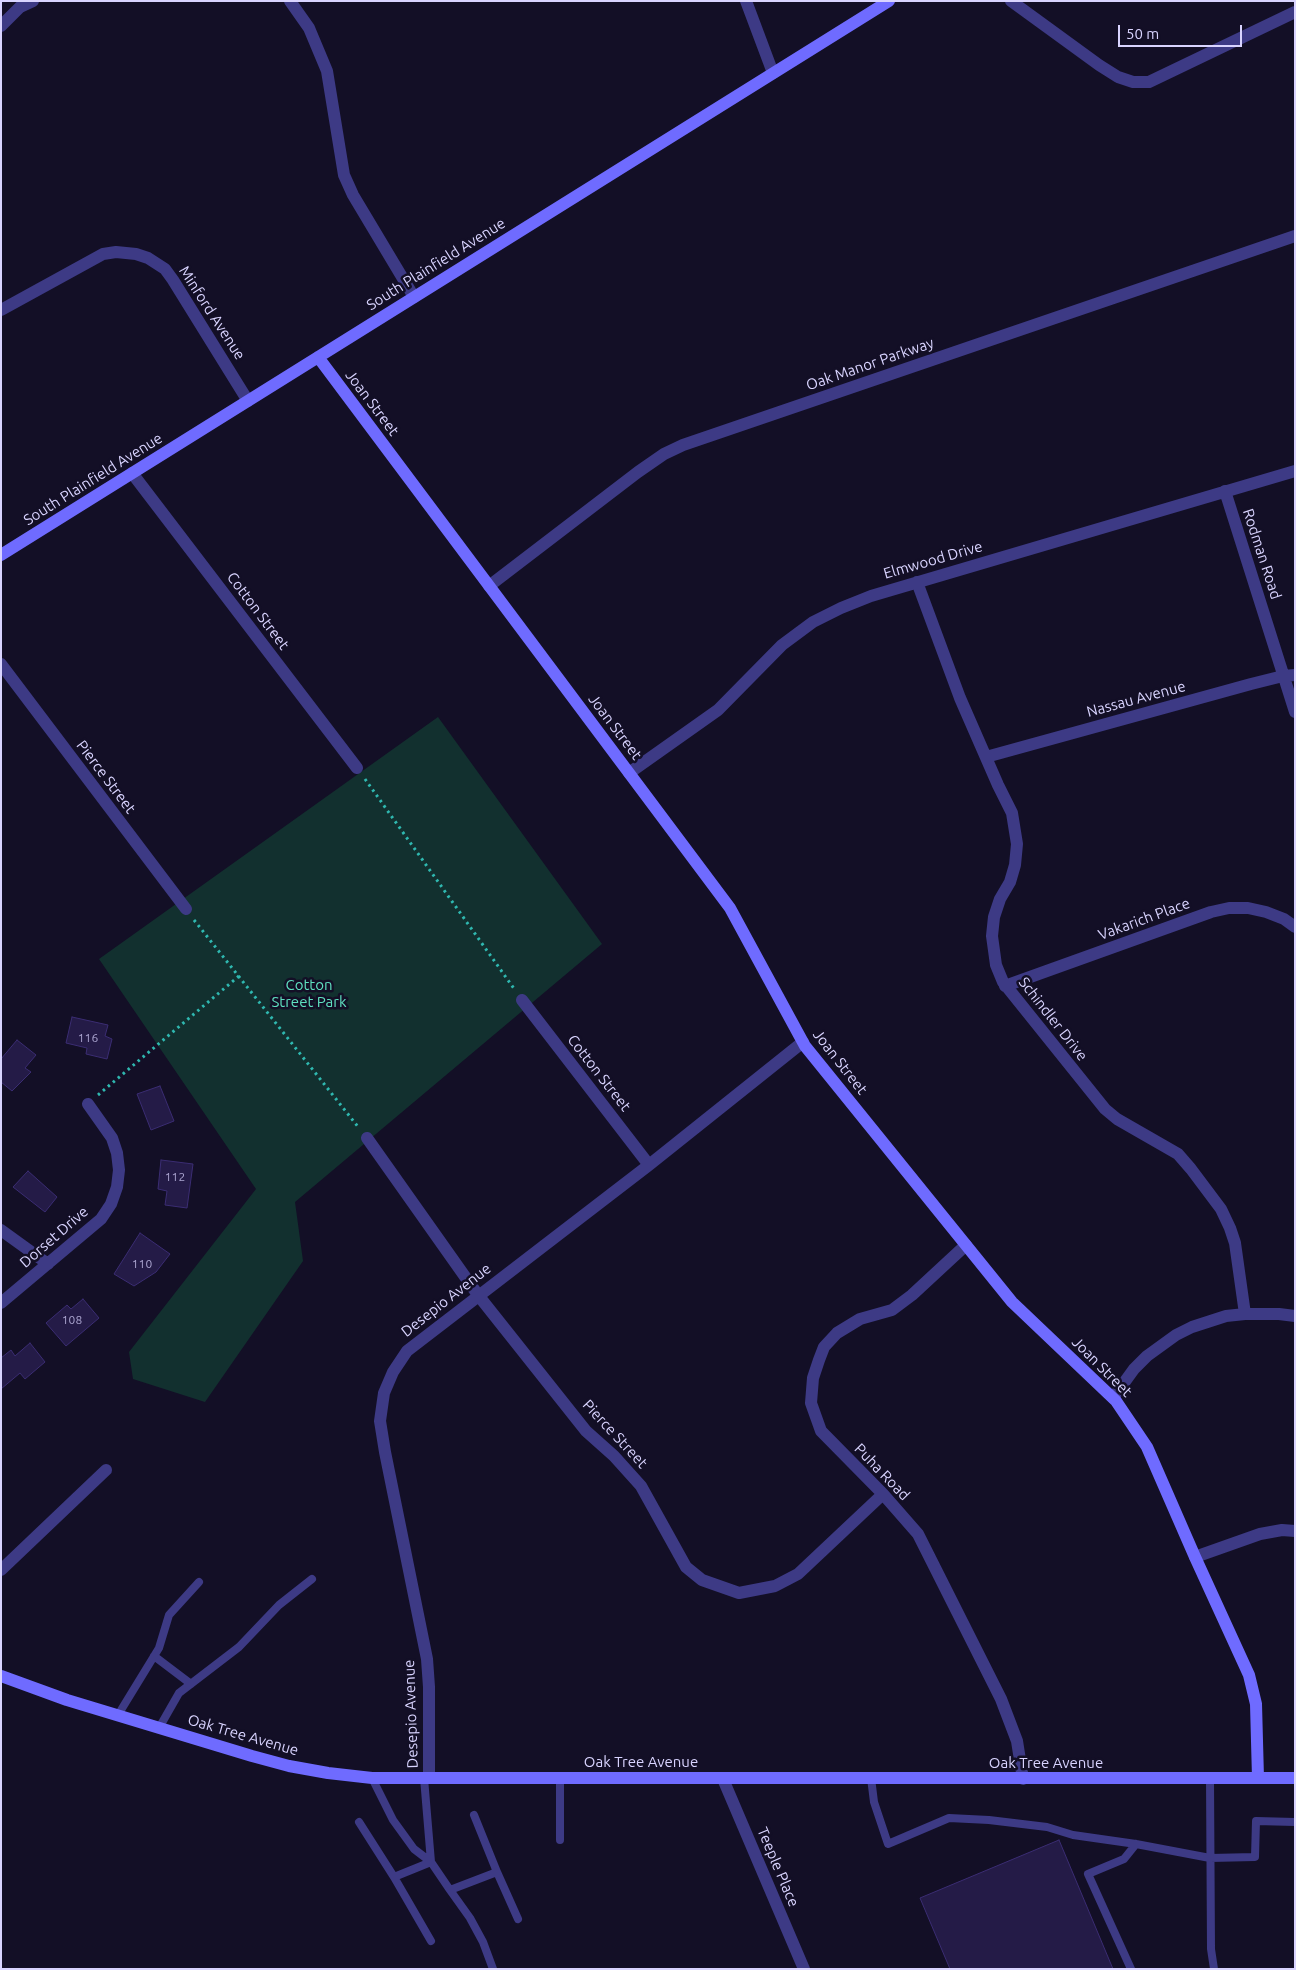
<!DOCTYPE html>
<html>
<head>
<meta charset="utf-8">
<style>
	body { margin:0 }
	#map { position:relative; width:1296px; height:1970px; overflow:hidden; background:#130f26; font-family:Ubuntu,sans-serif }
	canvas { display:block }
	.frame { position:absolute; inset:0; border:2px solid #d9d4ff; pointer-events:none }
	.scale { position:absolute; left:1118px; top:25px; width:124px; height:22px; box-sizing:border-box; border:2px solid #d9d4ff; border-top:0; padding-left:6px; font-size:15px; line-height:18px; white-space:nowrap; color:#d9d4ff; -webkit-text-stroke:4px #130f26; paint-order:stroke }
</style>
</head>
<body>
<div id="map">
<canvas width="1296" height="1970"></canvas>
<div class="frame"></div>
<div class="scale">50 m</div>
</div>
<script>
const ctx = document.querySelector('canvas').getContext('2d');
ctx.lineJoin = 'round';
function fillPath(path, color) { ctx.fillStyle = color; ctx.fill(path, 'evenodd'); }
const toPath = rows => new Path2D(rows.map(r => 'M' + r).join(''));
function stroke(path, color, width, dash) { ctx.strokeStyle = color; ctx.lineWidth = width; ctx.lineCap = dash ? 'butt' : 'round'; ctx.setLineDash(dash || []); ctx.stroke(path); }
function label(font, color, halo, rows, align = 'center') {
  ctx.font = font + ' Ubuntu,sans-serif'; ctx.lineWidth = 5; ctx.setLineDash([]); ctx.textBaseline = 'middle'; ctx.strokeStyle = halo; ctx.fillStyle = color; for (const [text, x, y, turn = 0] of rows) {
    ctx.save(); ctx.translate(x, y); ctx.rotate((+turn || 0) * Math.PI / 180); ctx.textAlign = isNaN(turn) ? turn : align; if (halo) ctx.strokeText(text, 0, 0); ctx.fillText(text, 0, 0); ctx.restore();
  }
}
const green = toPath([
	[438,717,602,944,295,1202,303,1261,205,1402,133,1379,129,1352,256,1189,99,959]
]);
const building = toPath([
	[72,1017,108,1025,105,1036,112,1039,107,1059,86,1054,87,1048,66,1043,72,1017],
	[17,1040,36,1055,25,1068,31,1072,12,1091,1,1082,1,1059,17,1040],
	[160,1086,174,1121,151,1130,137,1094,160,1086],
	[161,1160,193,1164,187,1208,165,1205,167,1191,158,1189,161,1160],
	[28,1171,57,1197,45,1212,13,1187,28,1171],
	[140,1233,170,1254,156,1272,134,1286,114,1274,140,1233],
	[83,1299,99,1318,66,1346,46,1323,67,1305,71,1309,83,1299],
	[30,1343,45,1362,25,1379,20,1373,1,1389,1,1358,11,1350,15,1356,30,1343],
	[1059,1840,1113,1969,950,1969,920,1898,1059,1840]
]);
const path = toPath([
	[365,779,515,990],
	[194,920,359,1128],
	[98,1095,239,976]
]);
const lane = toPath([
	[154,1656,191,1684],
	[118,1715,159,1648,169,1615,199,1582],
	[159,1728,179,1693,239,1647,279,1605,312,1579],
	[372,1778,393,1820,414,1849,431,1862,424,1778],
	[560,1778,560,1840],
	[871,1778,874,1802,888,1844,949,1818,989,1820,1047,1827,1073,1835,1136,1844,1210,1858,1255,1857,1256,1821,1295,1822],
	[1210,1779,1211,1949,1214,1969],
	[474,1815,497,1872],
	[359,1822,394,1877,431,1862,450,1890,497,1872,518,1919],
	[394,1877,431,1941],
	[450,1890,470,1918,483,1942,493,1969],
	[1131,1969,1088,1874,1124,1859,1136,1844]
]);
const street = toPath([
	[290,1,309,28,327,71,344,175,353,195,414,297],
	[746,1,773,73],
	[1011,1,1099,65,1118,77,1133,82,1149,82,1295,12],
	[1,26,20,7,33,1],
	[1,310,103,254,116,252,136,254,148,258,165,269,173,280,248,401],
	[132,473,357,768],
	[1225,491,1295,712],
	[917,582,960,698,998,785,1012,813,1017,844,1015,865,1010,882,1000,899,994,917,992,936,996,965,1003,982,1105,1109,1117,1119,1178,1154,1191,1169,1221,1209,1230,1228,1235,1243,1245,1314],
	[489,586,638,472,664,454,683,445,1295,236],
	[1,664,186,909],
	[986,757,1251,684,1283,676,1295,675],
	[629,773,718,710,782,645,813,622,841,608,871,596,1295,471],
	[1005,986,1211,912,1229,908,1248,908,1266,912,1284,919,1295,927],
	[522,1000,649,1165],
	[367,1138,478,1295,586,1431,614,1456,641,1486,686,1567,702,1580,739,1593,775,1586,798,1574,883,1494],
	[1,1230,48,1264],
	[966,1245,912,1295,892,1310,860,1319,837,1333,824,1347,819,1360,813,1378,811,1403,821,1431,883,1494,918,1534,1001,1699,1017,1741,1023,1779],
	[1,1303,101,1219,111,1204,117,1187,119,1170,117,1153,112,1138,88,1104],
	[1113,1398,1134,1369,1147,1356,1176,1335,1192,1327,1226,1316,1245,1314,1279,1314,1295,1316],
	[1195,1557,1260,1534,1282,1530,1295,1531],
	[1,1570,106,1470],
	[429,1778,429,1687,427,1659,385,1452,380,1421,384,1393,393,1372,407,1351,649,1165,803,1042],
	[723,1779,804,1969]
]);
const secondary = toPath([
	[318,357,730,908,805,1046,1012,1302,1116,1401,1147,1447,1195,1557,1249,1675,1256,1704,1258,1778],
	[1,555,889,1],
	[1,1676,67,1700,252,1756,289,1766,328,1773,372,1778,1295,1778]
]);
const numberNames = [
	["116",88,1038],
	["112",175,1177],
	["110",142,1264],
	["108",72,1320]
];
const streetNames = [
	["South Plainfield Avenue",436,264,-32],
	["Minford Avenue",212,313,57],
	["Oak Manor Parkway",870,364,-19],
	["Joan Street",372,403,53],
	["South Plainfield Avenue",93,479,-32],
	["Rodman Road",1262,554,72],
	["Elmwood Drive",933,560,-16],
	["Cotton Street",258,611,53],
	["Nassau Avenue",1136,699,-15],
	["Joan Street",615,727,53],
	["Pierce Street",106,777,53],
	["Vakarich Place",1144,919,-20],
	["Schindler Drive",1053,1019,52],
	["Joan Street",840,1062,52],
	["Cotton Street",599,1073,52],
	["Dorset Drive",54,1237,-41],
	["Desepio Avenue",446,1300,-38],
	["Joan Street",1102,1367,45],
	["Pierce Street",615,1434,47],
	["Puha Road",882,1472,46],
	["Desepio Avenue",411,1714,-92],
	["Oak Tree Avenue",243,1735,16],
	["Oak Tree Avenue",641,1762],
	["Oak Tree Avenue",1046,1763],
	["Teeple Place",778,1867,67]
];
const parkNames = [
	["Cotton",309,985],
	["Street Park",309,1002]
];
fillPath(green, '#12302f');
fillPath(building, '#241b47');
stroke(building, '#3b2d73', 1);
stroke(path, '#2fb8b0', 3, [2.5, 4]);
stroke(lane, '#3d3a85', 8);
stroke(street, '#3d3a85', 12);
stroke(secondary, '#6f6bff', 12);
label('12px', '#aca6d1', null, numberNames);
label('15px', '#d9d4ff', '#130f26', streetNames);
label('15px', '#5fe0c0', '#130f26', parkNames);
</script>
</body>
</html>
